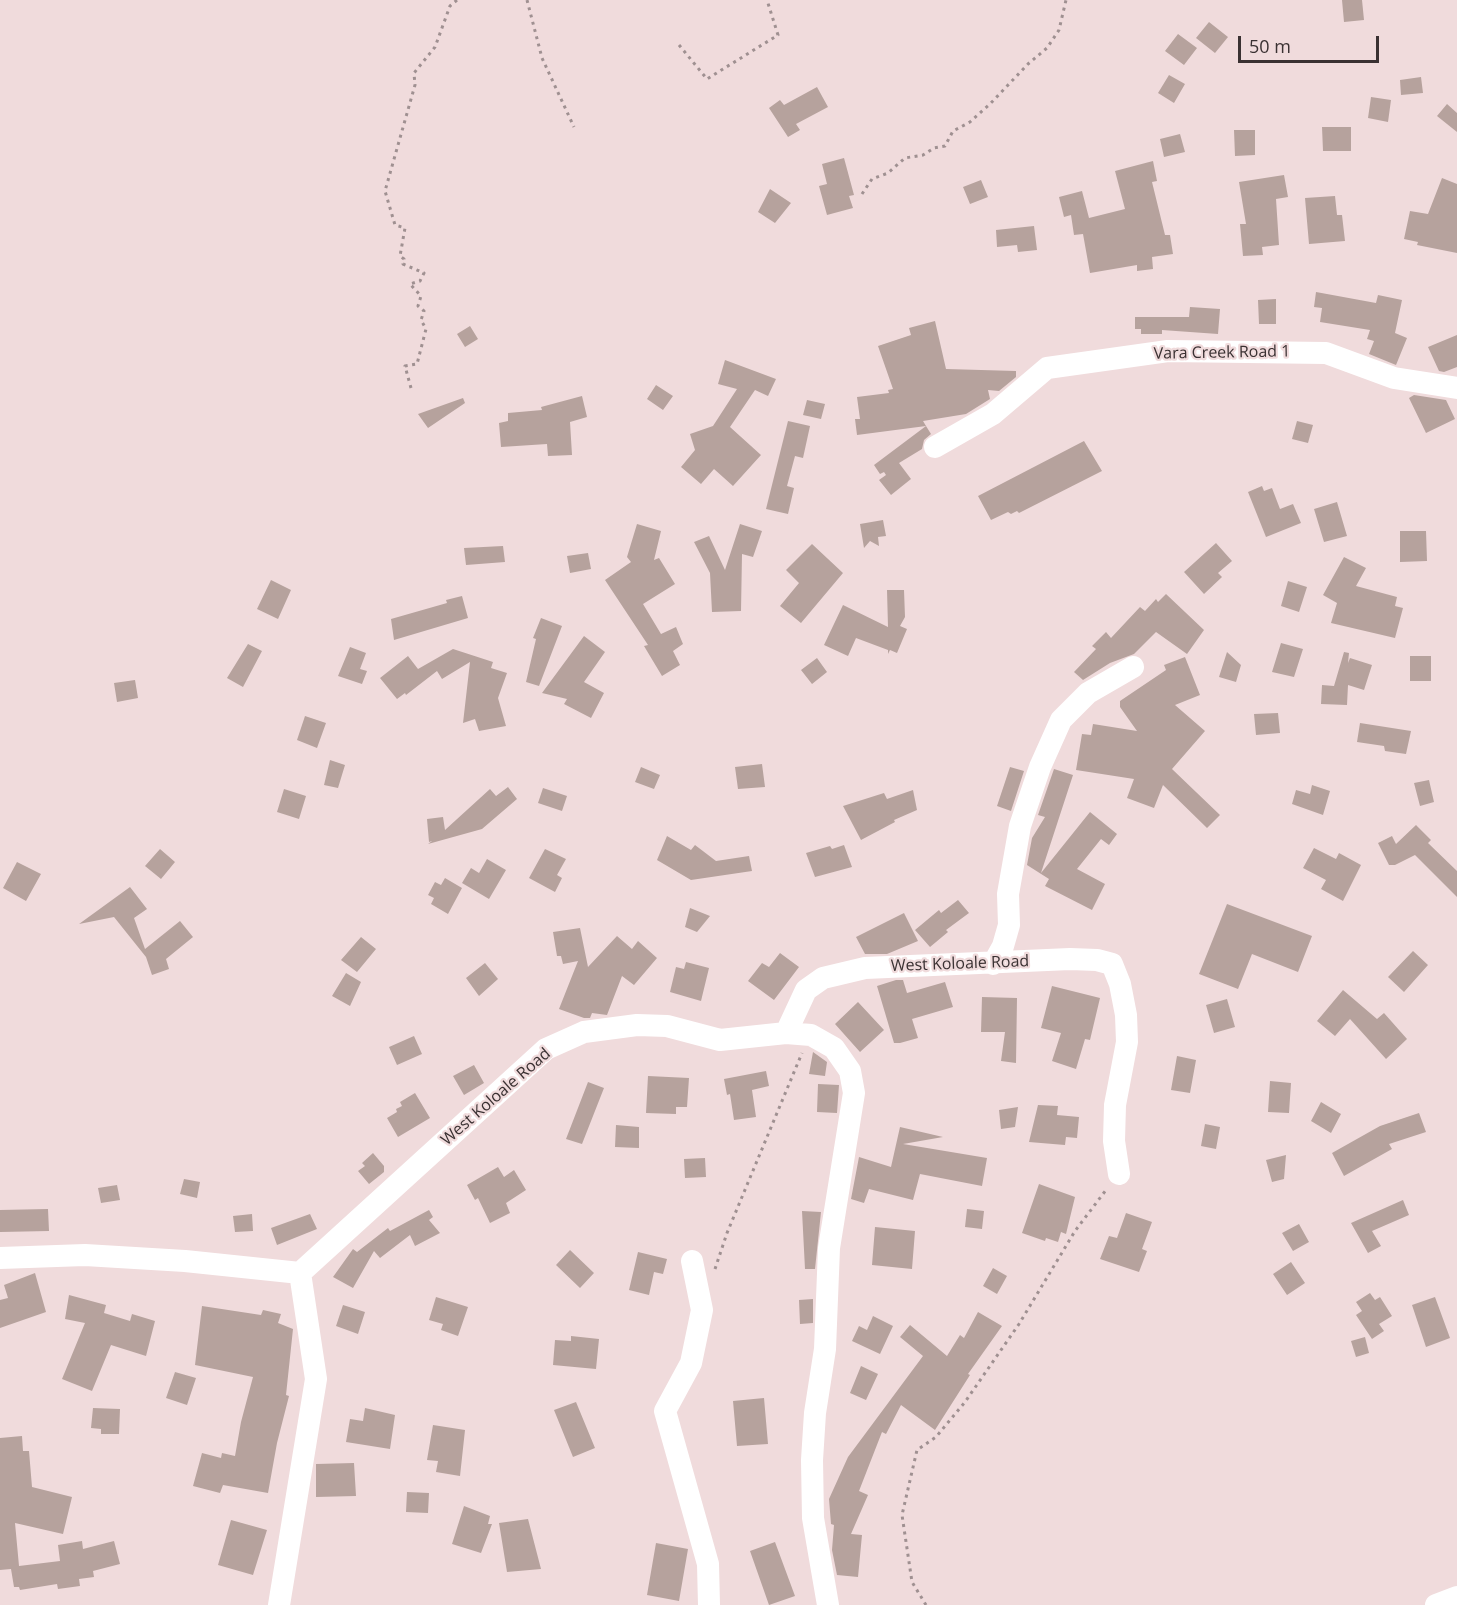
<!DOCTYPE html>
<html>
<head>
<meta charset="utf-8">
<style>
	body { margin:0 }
	#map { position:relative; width:1457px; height:1605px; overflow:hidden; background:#f0dbdc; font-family:"Open Sans",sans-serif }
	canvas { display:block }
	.scale { position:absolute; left:1238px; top:36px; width:141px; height:27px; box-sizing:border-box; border:3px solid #3a3132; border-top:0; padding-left:8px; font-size:18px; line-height:21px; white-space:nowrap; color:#3a3132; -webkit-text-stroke:4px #f0dbdc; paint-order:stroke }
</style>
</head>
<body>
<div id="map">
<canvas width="1457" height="1605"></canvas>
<div class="scale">50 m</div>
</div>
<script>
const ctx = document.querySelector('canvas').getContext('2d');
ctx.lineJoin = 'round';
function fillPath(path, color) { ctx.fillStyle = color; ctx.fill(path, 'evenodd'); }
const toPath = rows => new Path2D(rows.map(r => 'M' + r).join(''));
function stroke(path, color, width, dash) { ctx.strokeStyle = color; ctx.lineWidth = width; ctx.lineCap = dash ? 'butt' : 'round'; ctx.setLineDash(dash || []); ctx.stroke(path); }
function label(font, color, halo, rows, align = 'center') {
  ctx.font = font + ' "Open Sans",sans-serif'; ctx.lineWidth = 4.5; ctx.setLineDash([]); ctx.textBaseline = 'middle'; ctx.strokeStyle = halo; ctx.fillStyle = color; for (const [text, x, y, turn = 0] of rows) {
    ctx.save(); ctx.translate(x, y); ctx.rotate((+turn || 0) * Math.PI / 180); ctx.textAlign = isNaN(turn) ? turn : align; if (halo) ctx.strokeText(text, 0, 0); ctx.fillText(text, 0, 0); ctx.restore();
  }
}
const building = toPath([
	[1342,0,1362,0,1364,20,1344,22],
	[1209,22,1228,37,1215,53,1196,38],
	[1178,34,1197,48,1184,65,1165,51],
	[1169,75,1185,84,1174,103,1158,93],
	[1421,77,1423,93,1401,95,1400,80],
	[817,87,828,107,796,124,800,130,788,137,769,108,780,100,784,105],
	[1371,97,1391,100,1388,122,1368,118],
	[1447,104,1457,113,1457,132,1437,116],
	[1322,127,1351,127,1351,151,1323,151],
	[1234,130,1255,130,1255,155,1235,156],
	[1180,134,1185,152,1164,157,1160,139],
	[844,158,854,195,849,196,853,208,827,215,819,186,827,184,822,164],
	[1153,161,1157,181,1152,182,1165,235,1170,235,1173,254,1152,257,1153,269,1137,271,1137,265,1090,273,1083,234,1074,235,1071,215,1064,217,1059,197,1082,191,1089,218,1125,209,1115,171],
	[1284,175,1288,197,1276,199,1279,245,1262,247,1263,255,1243,256,1240,224,1246,224,1239,182],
	[1442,178,1457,184,1457,253,1417,245,1418,242,1404,239,1410,211,1428,214],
	[981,180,988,197,970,204,963,187],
	[770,189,791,203,775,223,758,212],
	[1335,196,1337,215,1342,215,1345,241,1309,244,1305,198],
	[1034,226,1037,250,1018,252,1017,245,997,247,996,230],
	[1316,292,1376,303,1378,295,1402,300,1395,333,1407,338,1396,365,1369,354,1374,341,1367,339,1370,330,1320,322,1322,308,1314,307],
	[1276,299,1276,324,1259,324,1258,300],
	[1190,307,1220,309,1218,334,1162,330,1162,334,1141,334,1141,329,1135,329,1135,317,1189,317],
	[935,321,946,369,1016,371,1016,377,999,391,988,390,990,399,966,414,923,421,926,426,857,435,855,419,860,419,857,397,889,393,888,390,893,389,878,346,911,335,909,328],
	[470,326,478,339,465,347,457,334],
	[1457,335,1457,367,1444,372,1439,371,1428,347],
	[725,360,776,379,768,396,755,390,730,427,761,455,733,486,714,469,701,484,681,467,695,450,690,434,713,426,737,389,718,384],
	[656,385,673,396,663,410,647,399],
	[1414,395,1446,400,1455,419,1426,433,1409,398],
	[582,396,587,417,570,422,572,455,548,456,547,444,501,447,499,423,508,421,508,413,542,410,541,407],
	[463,398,465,403,428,428,418,414],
	[807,400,825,404,821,419,803,415],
	[788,421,810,426,803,458,795,456,787,486,794,488,788,514,766,509],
	[1297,421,1313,425,1308,443,1292,439],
	[926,426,931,434,924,440,922,449,899,463,911,479,891,495,879,480,886,475,884,472,880,474,874,465],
	[1084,441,1102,471,1019,513,1017,511,1011,514,1008,512,991,520,978,496],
	[1262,486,1264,491,1272,488,1280,509,1293,504,1301,523,1266,537,1248,492],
	[1337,502,1347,536,1324,542,1314,509],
	[883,520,886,536,878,537,879,546,870,541,864,548,860,524],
	[637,524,661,531,654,560,659,558,675,584,643,604,661,634,676,627,683,644,673,651,680,665,662,676,644,646,648,645,605,580,631,562,627,557],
	[740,524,762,531,753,557,742,554,741,611,712,612,710,573,694,542,709,536,725,570],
	[1400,531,1426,531,1427,561,1400,562],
	[1216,543,1232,561,1218,573,1222,577,1204,594,1184,572],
	[812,544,843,573,801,623,780,606,799,583,786,570],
	[503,546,505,562,466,565,464,548],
	[588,553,591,569,570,573,567,556],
	[1344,557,1366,568,1356,586,1397,597,1395,606,1403,608,1395,638,1331,623,1337,603,1323,595],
	[271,580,291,590,278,619,257,609],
	[1288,581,1307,587,1299,612,1281,606],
	[887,590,904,590,905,617,900,626,907,629,897,653,890,650,888,654,888,650,856,638,848,656,824,645,843,605,888,627],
	[1166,594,1204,630,1187,654,1156,632,1134,654,1110,663,1083,680,1074,672,1096,649,1092,646,1106,632,1111,638,1140,607,1145,611,1156,599,1158,602],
	[462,596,468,618,394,640,391,619,447,603,446,600],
	[541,618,562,626,539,686,526,682,536,639,533,638],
	[584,636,605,652,584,682,604,693,591,718,564,704,567,699,542,693],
	[1281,643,1303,649,1294,677,1272,672],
	[248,644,262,651,243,687,227,678],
	[350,647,366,653,360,669,367,671,362,684,338,676],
	[453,649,493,662,491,668,507,673,498,698,506,726,479,731,475,719,463,723,470,662,442,679,437,671,406,695,405,693,397,699,380,678,408,656,418,669],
	[1227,652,1241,665,1236,682,1219,677],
	[1344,652,1349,653,1348,663,1350,658,1372,665,1364,690,1348,685,1347,705,1321,704,1322,685,1334,686],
	[1410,656,1431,656,1431,681,1410,681],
	[1185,657,1200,695,1175,705,1205,731,1172,769,1220,815,1207,828,1163,785,1154,808,1127,798,1134,779,1076,770,1082,734,1091,735,1093,724,1137,731,1120,707,1120,701,1166,670,1164,665],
	[817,658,827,672,812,684,801,670],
	[135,680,138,698,117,702,114,683],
	[1278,713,1280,733,1256,735,1254,714],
	[305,716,326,723,317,748,297,740],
	[1360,723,1411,731,1406,754,1385,751,1384,746,1357,742],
	[330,760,345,765,338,788,324,785],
	[762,764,765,787,738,789,735,767],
	[641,767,660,775,654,789,635,782],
	[1010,767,1024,771,1011,811,997,806],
	[1054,769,1073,775,1041,873,1090,812,1117,834,1109,845,1101,839,1077,869,1105,884,1092,910,1045,886,1049,879,1027,865,1032,838,1045,817,1038,815],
	[1429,780,1434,802,1420,806,1414,783],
	[1312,785,1330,791,1323,815,1292,804,1296,790,1310,794],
	[508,787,517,799,482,829,428,844,432,841,429,842,427,819,443,817,445,830,490,789,496,796],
	[543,788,567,796,562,811,538,803],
	[284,789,306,796,299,819,277,812],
	[913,790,917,810,894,820,895,822,861,840,843,806,884,793,887,799],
	[1416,825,1431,840,1428,843,1457,871,1457,897,1415,855,1395,865,1389,865,1378,843,1392,836,1396,844],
	[667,836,691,850,695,845,716,861,749,856,752,871,691,880,657,860],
	[844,845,852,867,815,877,806,853,830,846,832,849],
	[1314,848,1336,859,1339,853,1361,865,1343,901,1321,889,1326,880,1303,868],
	[160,849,175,862,161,879,145,866],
	[545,849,566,859,557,875,562,878,555,892,529,878],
	[487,859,506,870,489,899,462,883,471,868,479,873],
	[17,862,41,874,26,901,3,888],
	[445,878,462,888,448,914,431,904,434,898,428,895,435,882,441,885],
	[130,887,147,909,134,918,145,949,180,921,193,937,166,959,169,969,152,975,146,957,114,917,79,924],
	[958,900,969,913,946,930,948,932,930,947,915,930,939,910,941,913],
	[1227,904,1312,936,1298,972,1252,954,1238,989,1199,974],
	[690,908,710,916,697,932,685,927],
	[904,913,918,941,887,954,865,954,856,937],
	[580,928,588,967,617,936,632,949,638,941,657,958,634,985,622,976,607,1015,592,1013,590,1018,584,1018,559,1009,578,961,563,964,561,956,557,956,553,932],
	[361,937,376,949,357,972,341,960],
	[1413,951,1428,965,1404,992,1388,977],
	[780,953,799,967,774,1000,748,981,762,963,769,967],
	[686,962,709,968,701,1001,670,992,676,967,684,969],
	[485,963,498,979,479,996,466,978],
	[346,973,361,982,350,1006,332,996],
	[896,980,903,980,907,993,945,982,953,1007,912,1019,918,1038,900,1043,894,1043,877,986],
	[1052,986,1100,998,1090,1040,1085,1039,1076,1069,1052,1061,1061,1033,1041,1028],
	[1343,990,1377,1019,1384,1013,1407,1039,1386,1059,1350,1019,1335,1036,1317,1021],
	[982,997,1017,998,1016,1063,1001,1061,1005,1032,981,1032],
	[1227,999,1235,1027,1214,1033,1206,1005],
	[858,1002,884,1030,860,1052,835,1024],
	[414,1036,422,1054,397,1065,389,1047],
	[813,1052,827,1062,825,1076,809,1074],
	[1177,1056,1196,1060,1190,1093,1171,1090],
	[474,1065,484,1083,464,1095,453,1076],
	[766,1071,769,1086,752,1090,756,1117,734,1120,730,1094,727,1095,724,1079],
	[648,1076,689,1078,687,1107,676,1107,676,1114,646,1113],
	[1270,1081,1291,1083,1289,1113,1268,1112],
	[588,1082,604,1088,582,1144,566,1139],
	[818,1084,839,1085,837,1113,817,1112],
	[415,1093,430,1118,398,1137,387,1118,397,1112,396,1109,402,1106,400,1102],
	[1321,1102,1341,1114,1331,1133,1311,1121],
	[1038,1105,1058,1106,1057,1115,1079,1117,1077,1138,1066,1137,1065,1145,1029,1142],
	[1018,1107,1015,1127,1001,1129,999,1110],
	[1419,1113,1426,1132,1389,1144,1392,1149,1344,1176,1332,1153,1380,1126],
	[1205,1124,1220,1127,1216,1149,1201,1146],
	[616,1125,639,1127,639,1148,615,1147],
	[900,1127,943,1137,903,1144,987,1158,982,1186,920,1174,913,1200,869,1189,864,1203,851,1199,859,1157,891,1167],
	[373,1153,384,1166,384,1172,369,1184,358,1171,365,1166,362,1163],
	[1286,1155,1284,1179,1272,1182,1266,1160],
	[705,1158,706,1177,685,1178,684,1159],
	[498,1167,504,1177,514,1170,526,1190,506,1203,510,1213,490,1223,478,1198,475,1200,467,1185],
	[184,1179,200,1182,197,1198,180,1194],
	[1039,1184,1075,1197,1066,1234,1061,1232,1058,1242,1046,1238,1045,1241,1022,1233],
	[117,1185,120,1200,101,1203,98,1188],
	[1403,1200,1409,1215,1372,1231,1381,1246,1368,1253,1351,1223],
	[48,1209,49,1231,0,1232,0,1210],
	[967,1209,984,1211,982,1229,965,1227],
	[429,1210,433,1217,429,1220,440,1233,415,1246,410,1235,380,1258,374,1251,353,1288,333,1277,353,1249,357,1252,388,1228,390,1231],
	[802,1211,821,1212,815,1269,805,1269],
	[1126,1213,1152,1222,1142,1249,1147,1251,1139,1272,1100,1259,1109,1236,1117,1238],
	[252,1214,253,1231,235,1232,233,1216],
	[310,1214,317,1229,277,1245,271,1228],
	[1299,1224,1309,1242,1293,1251,1282,1233],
	[875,1227,915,1231,912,1269,872,1265],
	[570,1250,594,1273,580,1288,556,1265],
	[638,1252,667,1259,663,1274,654,1272,649,1295,629,1290],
	[1291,1262,1305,1283,1287,1295,1273,1274],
	[993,1268,1007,1276,997,1294,983,1286],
	[35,1273,46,1312,0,1328,0,1300,8,1298,4,1285],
	[1370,1293,1375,1300,1380,1297,1392,1316,1379,1324,1384,1331,1372,1339,1356,1315,1362,1311,1356,1302],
	[69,1295,106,1305,104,1313,130,1321,132,1314,155,1321,146,1356,111,1345,92,1391,62,1379,85,1323,65,1319],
	[436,1297,468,1307,458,1336,441,1330,443,1324,429,1320],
	[1435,1297,1450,1338,1426,1347,1412,1305],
	[813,1299,813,1323,800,1324,799,1300],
	[343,1305,365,1312,358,1334,336,1326],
	[202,1306,261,1315,263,1310,281,1314,278,1323,293,1329,286,1395,289,1396,277,1443,268,1493,223,1485,220,1493,193,1486,202,1453,221,1458,222,1453,235,1456,241,1422,253,1377,195,1365],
	[978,1312,1002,1326,968,1374,970,1375,935,1430,901,1405,886,1434,882,1432,859,1491,868,1495,851,1534,862,1535,858,1577,837,1575,832,1550,834,1525,831,1524,829,1499,848,1457,923,1356,900,1337,910,1325,947,1356,960,1335,964,1338],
	[873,1316,893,1326,880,1354,852,1341,859,1326,867,1330],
	[571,1336,599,1339,596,1369,553,1365,555,1340,571,1341],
	[1365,1337,1369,1353,1356,1357,1351,1341],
	[861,1366,878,1374,866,1400,850,1393],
	[175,1372,196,1378,187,1405,166,1398],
	[764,1398,768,1444,737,1446,733,1401],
	[576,1402,595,1448,573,1457,554,1410],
	[93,1408,120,1409,119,1434,101,1434,101,1429,91,1428],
	[365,1408,395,1415,390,1449,346,1442,350,1419,363,1421],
	[433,1425,465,1430,460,1476,436,1472,438,1461,427,1460],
	[22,1436,23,1451,29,1451,32,1487,72,1497,63,1534,15,1523,19,1566,60,1561,58,1545,82,1541,83,1549,114,1541,120,1564,93,1571,94,1577,79,1579,80,1586,58,1589,57,1584,20,1590,19,1587,14,1587,11,1569,0,1570,0,1438],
	[354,1463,356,1496,316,1497,316,1464],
	[407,1492,429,1493,428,1513,406,1512],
	[464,1506,490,1516,488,1524,492,1524,481,1553,452,1544],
	[528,1519,541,1569,507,1572,499,1523],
	[231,1520,267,1530,253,1575,218,1565],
	[775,1542,795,1596,769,1605,750,1551],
	[656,1543,688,1549,679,1601,647,1595]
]);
const path = toPath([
	[527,0,542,58,574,127],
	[679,45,707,79,778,35,767,0],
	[862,194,872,179,888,173,905,158,923,155,934,148,945,146,953,131,970,122,990,104,1028,64,1047,48,1059,30,1066,0],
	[411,388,405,366,417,364,426,329,421,320,424,311,418,306,421,296,410,284,420,281,424,273,403,264,404,259,400,256,405,228,395,225,385,191,415,85,414,73,435,47,450,6,457,0],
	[715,1269,727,1233,802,1053],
	[926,1605,912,1582,902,1515,917,1450,936,1437,965,1402,1019,1324,1075,1231,1106,1190]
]);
const minor = toPath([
	[935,447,993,414,1047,368,1168,351,1326,353,1394,378,1457,388],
	[993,964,1003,946,1009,925,1008,894,1020,826,1040,767,1061,720,1088,693,1133,667],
	[786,1033,811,1035,834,1048,850,1071,854,1093,829,1248,825,1349,815,1413,812,1460,813,1518,828,1605],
	[0,1258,85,1255,185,1261,300,1273,546,1049,584,1032,637,1025,667,1026,720,1040,786,1033,806,990,823,978,865,968,1070,959,1097,960,1112,964,1120,984,1126,1015,1127,1042,1115,1105,1114,1141,1119,1174],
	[692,1261,702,1310,691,1363,665,1411,708,1564,709,1605],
	[279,1605,316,1379,300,1273],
	[1436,1605,1457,1597]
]);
const streetNames = [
	["Vara Creek Road 1",1222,353,-1],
	["West Koloale Road",960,964,-2],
	["West Koloale Road",496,1097,-41]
];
fillPath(building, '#b6a29d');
stroke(path, '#9f9091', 3, [3, 4.5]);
stroke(minor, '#fff', 22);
label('16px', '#3a3132', '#f0dbdc', streetNames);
</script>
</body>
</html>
